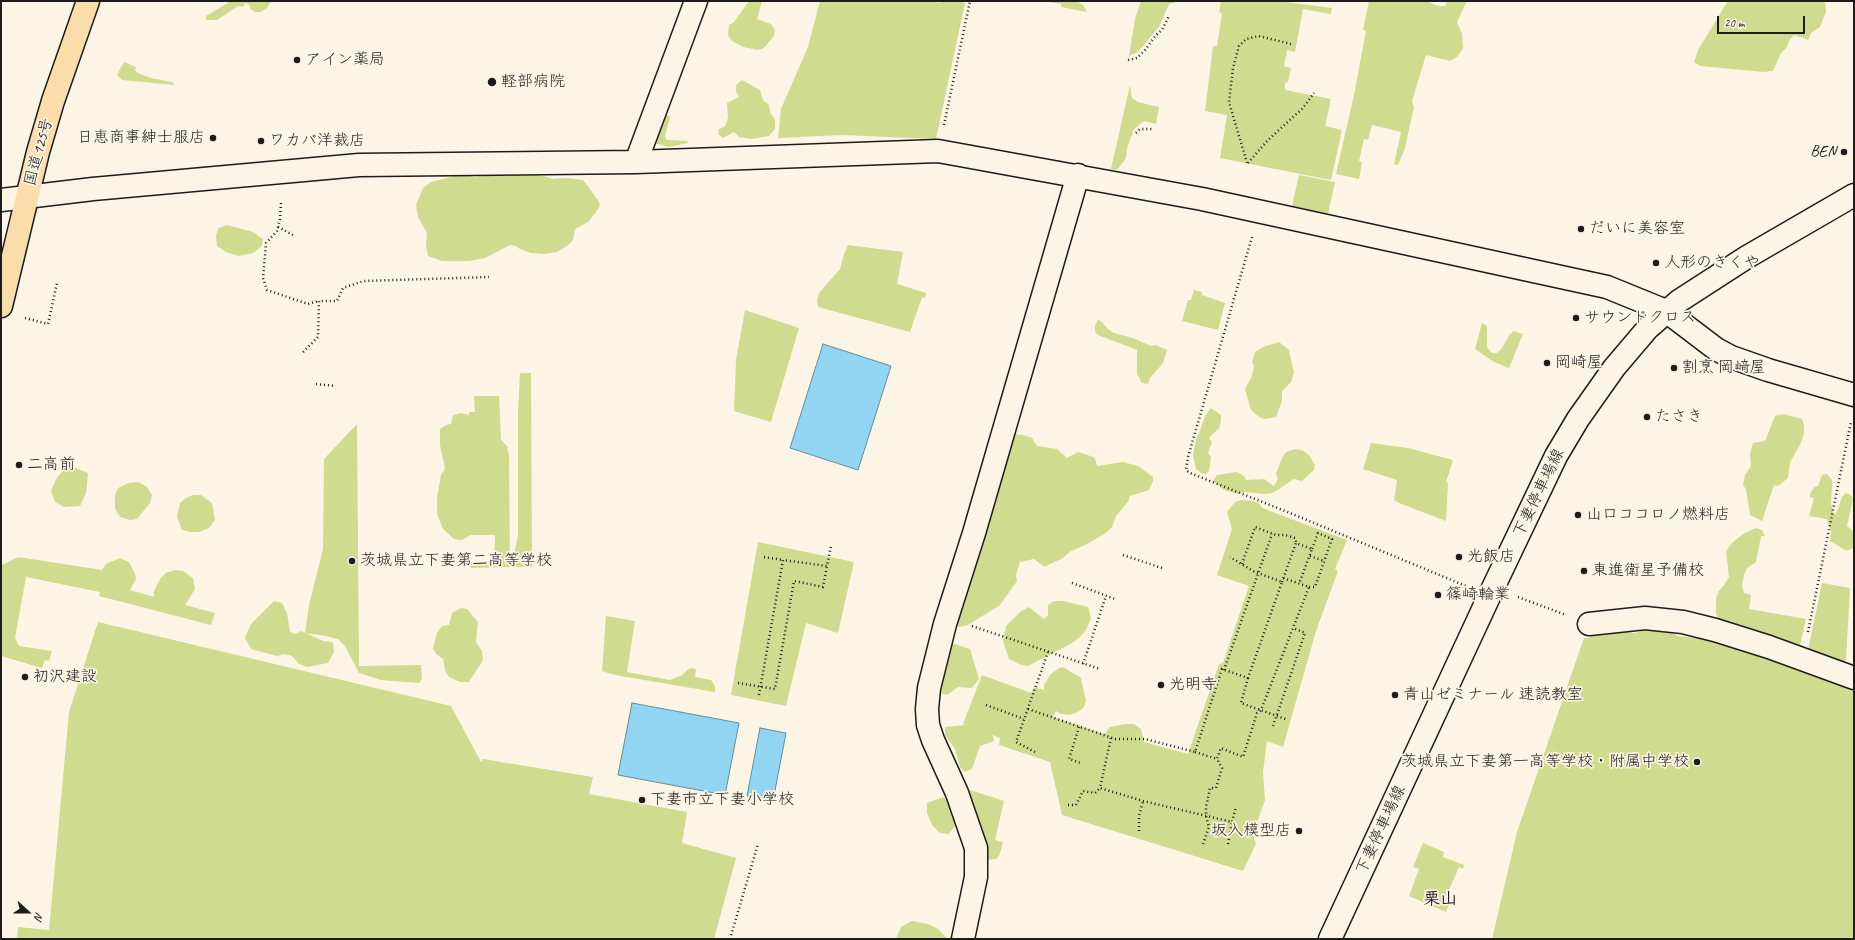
<!DOCTYPE html>
<html>
<head>
<meta charset="utf-8">
<style>
	body { margin:0 }
	#map { position:relative; width:1855px; height:940px; overflow:hidden; background:#fcf5e5; font-family:Caveat,sans-serif }
	canvas { display:block }
	.frame { position:absolute; inset:0; border:2px solid #1c1c1c; pointer-events:none }
	.north { position:absolute; left:8px; top:892px; width:40px; height:40px; -webkit-text-stroke:3px #fcf5e5; paint-order:stroke; rotate:111deg; font-size:11px; font-weight:700; line-height:16px; text-align:center; color:#1c1c1c }
	.north::after { content:''; display:block; margin:auto; width:14px; height:18px; background:#1c1c1c; clip-path:polygon(50% 0,100% 100%,50% 72%,0 100%) }
	.scale { position:absolute; left:1717px; top:16px; width:88px; height:18px; box-sizing:border-box; border:2px solid #1c1c1c; border-top:0; padding-left:5px; font-size:12px; line-height:14px; white-space:nowrap; color:#1c1c1c; -webkit-text-stroke:3px #fcf5e5; paint-order:stroke }
</style>
</head>
<body>
<div id="map">
<canvas width="1855" height="940"></canvas>
<div class="frame"></div>
<div class="north">N</div>
<div class="scale">20 m</div>
</div>
<script>
const ctx = document.querySelector('canvas').getContext('2d');
ctx.lineJoin = 'round';
function fillPath(path, color) { ctx.fillStyle = color; ctx.fill(path, 'evenodd'); }
const toPath = rows => new Path2D(rows.map(r => 'M' + r).join(''));
function stroke(path, color, width, dash) { ctx.strokeStyle = color; ctx.lineWidth = width; ctx.lineCap = dash ? 'butt' : 'round'; ctx.setLineDash(dash || []); ctx.stroke(path); }
function label(font, color, halo, rows, align = 'center') {
  ctx.font = font + ' Caveat,"Klee One",sans-serif'; ctx.lineWidth = 3.5; ctx.setLineDash([]); ctx.textBaseline = 'middle'; ctx.strokeStyle = halo; ctx.fillStyle = color; for (const [text, x, y, turn = 0] of rows) {
    ctx.save(); ctx.translate(x, y); ctx.rotate((+turn || 0) * Math.PI / 180); ctx.textAlign = isNaN(turn) ? turn : align; if (halo) ctx.strokeText(text, 0, 0); ctx.fillText(text, 0, 0); ctx.restore();
  }
}
const green = toPath([
	[226,1,271,1,267,8,261,12,255,12,250,9,250,5,245,3,243,7,238,6,217,20,206,20,206,16,228,3],
	[749,1,762,1,757,19,771,24,775,30,774,36,764,48,758,50,743,47,732,41,728,35,729,25,734,22],
	[820,1,930,1,940,3,940,1,957,1,965,3,936,139,842,135,778,138,781,109,808,47],
	[1043,1,1076,1,1083,5,1087,12,1061,7,1061,4],
	[1141,1,1180,1,1169,4,1159,27,1138,52,1129,56,1135,19],
	[1221,1,1278,1,1332,8,1331,14,1303,9,1295,52,1287,50,1284,66,1291,68,1288,82,1285,83,1285,90,1331,99,1325,126,1342,130,1331,180,1220,158,1227,115,1205,111,1213,46,1217,46,1222,14,1219,12],
	[1369,1,1426,1,1438,6,1445,6,1447,1,1467,1,1457,22,1462,34,1463,48,1457,57,1450,61,1426,55,1412,101,1414,107,1405,148,1398,165,1394,164,1401,132,1372,125,1368,140,1364,139,1359,161,1362,162,1359,179,1336,174,1354,95,1366,31,1363,30],
	[1728,1,1825,1,1826,12,1820,27,1811,33,1808,40,1794,35,1790,39,1787,47,1781,53,1773,71,1764,72,1700,66,1694,62,1698,50],
	[124,62,136,67,135,70,138,73,151,78,172,82,175,85,122,80,117,75],
	[742,80,760,90,763,100,769,105,770,112,775,120,775,129,769,136,752,139,739,137,734,132,723,138,718,134,719,129,725,126,728,118,727,103,739,97,736,91,736,85],
	[1130,85,1132,98,1138,102,1159,107,1156,124,1144,121,1134,129,1127,148,1126,158,1117,170,1111,169],
	[667,115,670,117,665,137,667,140,687,141,688,143,669,147,654,143,664,116],
	[533,173,553,179,566,178,583,180,598,200,600,205,596,212,588,222,575,229,573,240,568,245,557,252,544,254,531,253,520,249,516,246,510,245,485,258,469,261,442,261,428,256,426,245,427,233,418,217,416,205,423,188,431,182,463,174,475,177,490,175,507,176],
	[1299,175,1335,182,1328,214,1292,206],
	[227,225,253,232,263,239,262,246,253,253,239,256,226,252,217,246,216,235,219,228],
	[848,245,903,252,897,284,926,293,925,298,922,297,910,332,818,307,817,301,819,293,840,269,844,254],
	[1194,290,1202,292,1202,295,1225,303,1218,330,1182,321,1188,300,1191,300],
	[745,310,799,328,771,422,734,411,736,360],
	[1098,320,1101,321,1108,329,1114,333,1133,338,1151,346,1156,345,1167,350,1163,363,1150,378,1148,384,1142,383,1137,374,1137,350,1098,335,1095,332,1095,326],
	[1482,323,1487,326,1487,347,1492,353,1497,353,1502,348,1510,334,1514,331,1523,334,1509,368,1494,362,1475,349],
	[1279,342,1289,350,1294,373,1291,382,1282,391,1282,401,1276,417,1265,419,1259,417,1251,410,1245,389,1252,376,1254,366,1252,362,1255,352,1263,347],
	[520,373,531,373,532,567,515,567,514,555,518,535,518,412],
	[474,396,499,396,501,440,507,446,509,456,510,567,471,568,470,561,494,561,495,535,471,535,462,540,454,539,443,529,437,514,437,497,441,475,445,469,440,445,440,429,446,425,451,424,453,415,461,413,469,415,469,412,475,412],
	[1211,408,1221,415,1221,421,1219,428,1209,438,1212,442,1208,453,1211,457,1209,471,1206,474,1201,473,1196,469,1193,455,1196,439,1200,431,1205,416],
	[1784,414,1802,419,1804,425,1804,433,1801,443,1790,462,1788,478,1778,486,1774,485,1762,521,1750,515,1746,489,1743,485,1745,475,1751,466,1750,454,1753,443,1765,441,1775,416],
	[357,424,359,666,421,665,422,679,419,683,381,680,359,673,345,646,338,639,326,636,306,633,323,641,333,642,334,652,328,663,307,667,299,664,292,656,284,654,277,656,251,649,245,638,251,624,274,601,282,603,287,613,290,632,295,634,301,631,305,633,309,605,323,549,324,459],
	[1013,434,1023,435,1032,438,1037,446,1057,449,1067,458,1078,452,1085,454,1095,458,1097,466,1123,462,1138,466,1153,477,1153,481,1149,490,1130,496,1128,502,1116,516,1112,527,1106,533,1085,545,1071,551,1063,558,1044,567,1034,559,1020,562,1016,575,1017,581,1000,605,968,625,960,627,955,625],
	[1371,443,1408,448,1453,460,1446,482,1448,483,1446,521,1399,503,1394,500,1397,480,1363,469],
	[1295,449,1302,450,1309,455,1315,465,1314,470,1302,481,1294,479,1273,493,1265,494,1245,492,1238,494,1224,490,1213,481,1217,475,1237,472,1244,476,1246,480,1264,479,1274,486,1278,479,1276,474,1282,458,1286,452],
	[74,467,88,473,86,493,80,506,64,507,55,502,51,491,57,477,63,471],
	[1827,474,1832,480,1832,486,1831,503,1833,513,1836,514,1842,497,1846,493,1851,495,1853,499,1847,526,1854,532,1854,548,1849,550,1845,550,1830,541,1831,531,1827,519,1809,516,1814,498,1810,497,1810,494,1814,487,1818,486,1822,475],
	[138,482,147,487,152,495,150,503,137,519,130,520,120,517,115,509,115,495,118,488,129,483],
	[193,495,201,495,212,503,215,520,209,528,199,532,190,532,182,530,177,517,180,503,186,498],
	[1241,500,1253,501,1260,504,1262,508,1347,540,1335,569,1338,571,1316,631,1283,747,1267,741,1263,772,1265,800,1257,822,1260,823,1254,838,1256,844,1243,871,1062,815,1050,762,999,745,1000,738,992,735,994,739,994,741,980,746,972,769,965,772,960,767,955,749,945,735,945,727,965,725,963,724,982,675,1031,693,1034,687,1044,690,1044,685,1050,675,1059,668,1063,667,1081,678,1086,701,1084,707,1078,712,1070,715,1061,714,1056,711,1053,717,1105,734,1110,727,1125,724,1134,724,1141,729,1144,742,1188,754,1219,664,1223,663,1249,586,1217,575,1232,529,1227,512,1235,502],
	[1756,528,1762,530,1765,536,1761,536,1756,562,1747,568,1744,575,1742,586,1744,593,1751,595,1749,609,1806,619,1799,650,1720,623,1716,613,1716,598,1719,591,1724,585,1729,577,1726,551,1732,543,1743,534],
	[758,542,854,562,838,633,806,623,786,706,731,695],
	[18,557,102,570,106,564,120,558,129,562,135,574,136,579,130,590,154,597,154,591,160,579,166,573,175,570,183,571,193,578,195,589,185,605,215,613,211,625,99,596,100,592,26,577,15,638,19,646,52,651,49,661,45,660,42,668,1,656,2,565],
	[1822,583,1850,588,1846,659,1844,665,1808,650],
	[1054,601,1063,601,1088,607,1091,618,1086,630,1080,637,1072,643,1028,666,1021,665,1009,659,1003,641,1006,626,1020,612,1029,607,1044,619,1048,615,1048,605],
	[461,608,467,609,478,622,476,642,482,651,483,660,469,682,460,682,449,677,445,670,443,659,436,654,433,648,437,633,442,626,449,625,452,613],
	[606,616,635,621,627,672,670,680,682,675,690,668,696,669,695,677,711,680,715,686,715,692,615,675,602,671],
	[98,622,451,706,481,762,483,759,593,777,589,794,687,812,682,843,736,858,714,939,17,939,18,927,49,930,69,712],
	[1616,630,1635,633,1644,630,1665,630,1678,636,1712,640,1854,685,1854,939,1492,939,1517,832,1584,638,1589,638,1596,632],
	[952,643,970,649,979,679,972,688,958,687,947,695,939,693,942,648],
	[964,788,1004,801,995,840,1003,842,999,856,996,859,984,860],
	[943,797,951,801,958,814,955,826,949,834,940,833,932,825,927,813,927,803],
	[1423,843,1444,852,1443,857,1464,865,1463,869,1459,867,1446,897,1451,899,1446,912,1409,896,1419,869,1413,867],
	[912,921,928,924,938,929,948,939,896,939,901,927]
]);
const water = toPath([
	[823,344,891,366,858,470,790,448,823,344],
	[632,703,739,723,725,795,618,775,632,703],
	[760,728,786,733,773,801,747,796,760,728]
]);
const path = toPath([
	[1128,60,1137,58,1145,50,1156,35,1162,30,1169,16],
	[944,125,970,1],
	[1136,133,1140,129,1152,129],
	[1247,163,1229,102,1233,68,1239,46,1246,39,1259,36,1291,44],
	[1248,163,1268,140,1303,108,1314,93],
	[281,203,280,219,277,231,266,243,263,278,267,290,308,304,319,301],
	[278,227,293,235],
	[1252,237,1188,457,1186,470,1190,473,1290,513,1466,586],
	[25,318,48,324,57,283],
	[303,352,318,337,319,301,337,301,343,288,364,281,489,277],
	[316,384,336,386],
	[1123,555,1162,568],
	[1310,556,1324,561],
	[764,557,783,560],
	[1242,564,1255,527,1276,535,1285,535,1295,538,1296,542],
	[1282,582,1296,543,1312,549,1299,584],
	[1072,583,1115,599],
	[1309,587,1315,587,1332,539,1318,533,1312,549],
	[1518,597,1566,615],
	[972,626,1100,669],
	[1808,632,1851,422],
	[1083,664,1106,596],
	[1224,670,1272,534],
	[1248,678,1241,703,1288,720],
	[738,683,775,689,794,581,823,587,827,566],
	[759,695,783,560,827,566,831,546],
	[986,705,1024,719],
	[1028,709,1115,739,1145,739,1195,752,1222,669,1248,678,1282,582,1253,571,1230,557],
	[1273,726,1305,633,1293,628],
	[1079,727,1069,759,1081,763],
	[1111,738,1100,788,1143,801,1232,822,1236,807],
	[1035,752,1016,742,1048,652],
	[1195,752,1217,759,1221,748,1243,757,1257,713,1261,710,1309,587,1283,578],
	[1068,805,1076,805,1083,791,1095,793,1100,788],
	[1139,831,1139,816,1143,801],
	[1203,844,1209,827,1206,816,1206,807,1210,788,1216,788,1222,768,1217,759],
	[1228,844,1232,822],
	[730,939,758,844]
]);
const minor = toPath([
	[636,162,696,1],
	[1,200,93,189,359,165,636,162,938,151,1202,199,1607,287,1666,311,1716,349,1731,357,1768,370,1854,395],
	[1589,624,1645,618,1683,622,1715,630,1769,647,1854,678],
	[963,939,976,877,976,848,957,793,933,740,928,725,927,709,929,688,945,624,974,533,1078,175]
]);
const secondary = toPath([
	[1330,939,1493,588,1556,456,1578,419,1614,368,1648,328,1679,301,1747,257,1854,195]
]);
const trunk = toPath([
	[1,306,38,152,53,101,88,1]
]);
const markers = [
	[297,60,4,"#1c1c1c"],
	[492,82,5,"#1c1c1c"],
	[213,138,4,"#1c1c1c"],
	[261,141,4,"#1c1c1c"],
	[1844,152,4,"#1c1c1c"],
	[1581,229,4,"#1c1c1c"],
	[1656,263,4,"#1c1c1c"],
	[1576,318,4,"#1c1c1c"],
	[1547,363,4,"#1c1c1c"],
	[1674,368,4,"#1c1c1c"],
	[1647,417,4,"#1c1c1c"],
	[19,465,4,"#1c1c1c"],
	[1578,515,4,"#1c1c1c"],
	[1459,557,4,"#1c1c1c"],
	[352,561,4,"#1c1c1c"],
	[1584,571,4,"#1c1c1c"],
	[1438,595,4,"#1c1c1c"],
	[25,677,4,"#1c1c1c"],
	[1161,685,4,"#1c1c1c"],
	[1395,695,4,"#1c1c1c"],
	[1697,762,4,"#1c1c1c"],
	[642,800,4,"#1c1c1c"],
	[1299,831,4,"#1c1c1c"]
];
const poiNames = [
	["アイン薬局",305,60],
	["軽部病院",501,82],
	["日恵商事紳士服店",205,138,"right"],
	["ワカバ洋裁店",269,141],
	["BEN",1836,152,"right"],
	["だいに美容室",1589,229],
	["人形のきくや",1664,263],
	["サウンドクロス",1584,318],
	["岡崎屋",1555,363],
	["割烹 岡﨑屋",1682,368],
	["たさき",1655,417],
	["二高前",27,465],
	["山口ココロノ燃料店",1586,515],
	["光飯店",1467,557],
	["茨城県立下妻第二高等学校",360,561],
	["東進衛星予備校",1592,571],
	["篠崎輪業",1446,595],
	["初沢建設",33,677],
	["光明寺",1169,685],
	["青山ゼミナール 速読教室",1403,695],
	["茨城県立下妻第一高等学校・附属中学校",1689,762,"right"],
	["下妻市立下妻小学校",650,800],
	["坂入模型店",1291,831,"right"]
];
const streetNames = [
	["国道125号",39,152,-75],
	["下妻停車場線",1539,493,-64],
	["下妻停車場線",1381,830,-65]
];
const neighbourhoodNames = [
	["栗山",1440,900]
];
fillPath(green, '#cfdb8e');
fillPath(water, '#91d5f3');
stroke(water, '#628b9d', 1);
stroke(minor, '#1c1c1c', 25);
stroke(secondary, '#1c1c1c', 25);
stroke(trunk, '#1c1c1c', 25);
stroke(path, '#1c1c1c', 2.5, [1, 3]);
stroke(minor, '#fcf5e5', 22);
stroke(secondary, '#fcf5e5', 22);
stroke(trunk, '#faddab', 22);
for (const [x, y, r, color] of markers) { const dot = new Path2D(); dot.arc(x, y, r, 0, 2 * Math.PI); ctx.fillStyle = color; ctx.fill(dot); stroke(dot, '#fcf5e5', 1.5); }
label('16px', '#1c1c1c', '#fcf5e5', poiNames, 'left');
label('16px', '#1c1c1c', '#fcf5e5', streetNames);
label('bold 17px', '#1c1c1c', '#fcf5e5', neighbourhoodNames);
</script>
</body>
</html>
